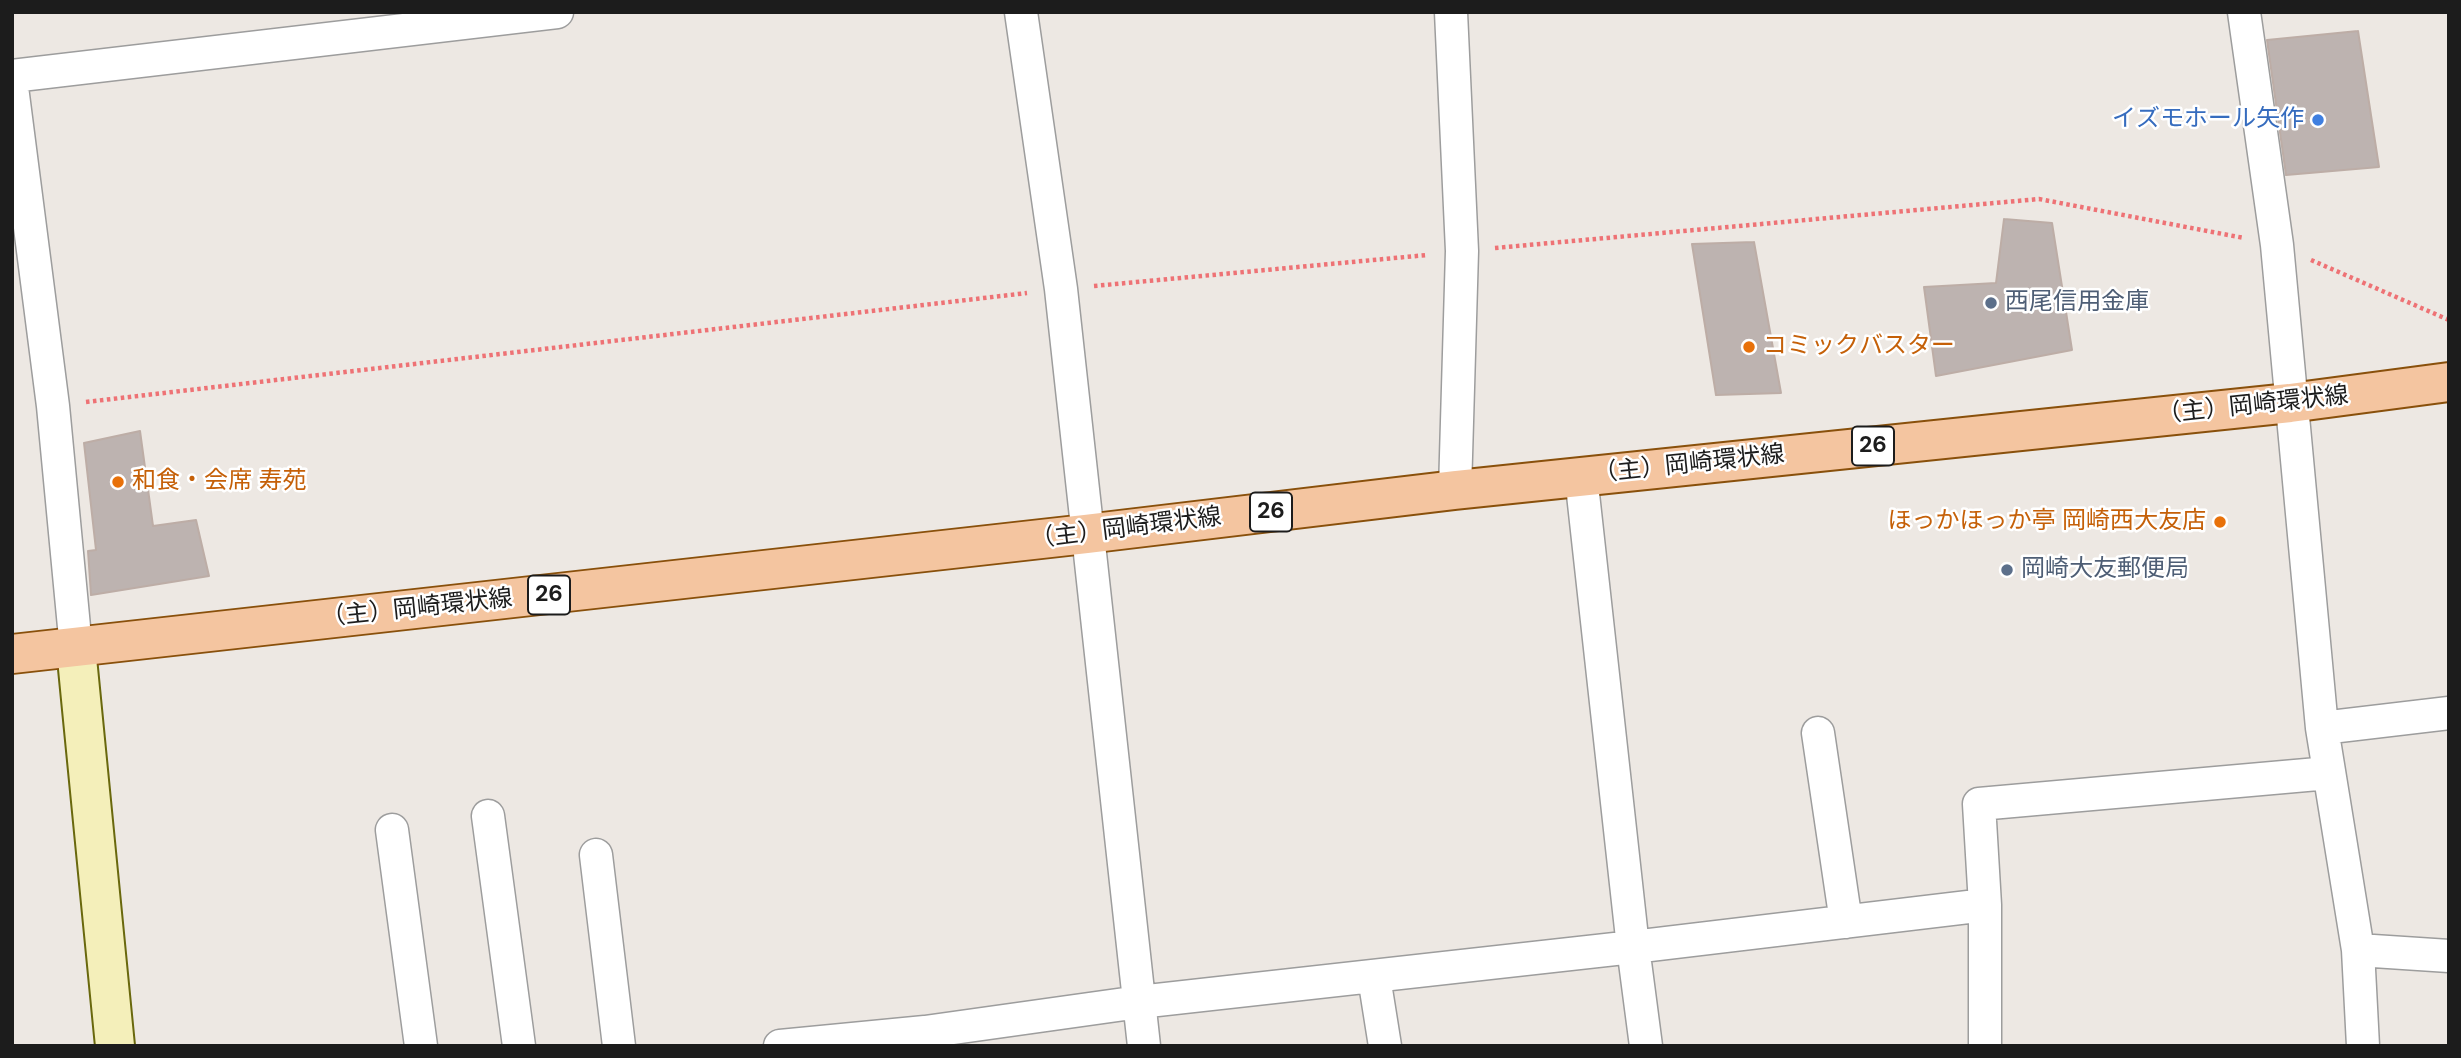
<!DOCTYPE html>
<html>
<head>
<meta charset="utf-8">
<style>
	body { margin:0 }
	#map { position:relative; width:2461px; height:1058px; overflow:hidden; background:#ede8e3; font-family:"DM Sans",sans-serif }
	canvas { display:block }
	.frame { position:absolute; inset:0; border:14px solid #1c1c1c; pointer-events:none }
</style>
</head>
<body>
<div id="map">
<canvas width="2461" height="1058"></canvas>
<div class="frame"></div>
</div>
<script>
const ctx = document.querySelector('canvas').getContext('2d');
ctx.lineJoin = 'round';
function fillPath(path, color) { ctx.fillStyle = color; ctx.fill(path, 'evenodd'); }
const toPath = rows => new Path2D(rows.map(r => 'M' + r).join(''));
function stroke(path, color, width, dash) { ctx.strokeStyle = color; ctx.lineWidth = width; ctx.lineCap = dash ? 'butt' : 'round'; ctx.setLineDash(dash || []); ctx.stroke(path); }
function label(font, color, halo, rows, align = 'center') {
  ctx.font = font + ' "DM Sans","Noto Sans JP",sans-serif'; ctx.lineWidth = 5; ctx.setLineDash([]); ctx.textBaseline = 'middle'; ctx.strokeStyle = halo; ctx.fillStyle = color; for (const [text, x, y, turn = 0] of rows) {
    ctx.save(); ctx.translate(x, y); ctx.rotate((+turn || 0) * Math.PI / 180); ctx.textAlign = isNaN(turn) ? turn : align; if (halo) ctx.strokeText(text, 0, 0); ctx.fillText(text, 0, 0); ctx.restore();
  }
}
const building = toPath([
	[2358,31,2379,167,2286,175,2267,40,2358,31],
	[2004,219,2052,223,2072,350,1936,376,1924,287,1996,283,2004,219],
	[1754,242,1781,393,1716,395,1692,244,1754,242],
	[140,431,153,526,196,520,209,576,91,595,88,551,96,550,84,443,140,431]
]);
const path = toPath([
	[1495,248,2039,199,2244,238],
	[2311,260,2449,320],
	[1094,286,1427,255],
	[86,402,1027,293]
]);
const street = toPath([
	[1021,12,1061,289,1144,1046],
	[1451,12,1462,251,1455,490],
	[2244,12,2277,245,2322,728,2358,950,2363,1046],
	[12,76,557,12],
	[12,87,53,406,76,648],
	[1581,476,1633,947,1646,1046],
	[2322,728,2449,713],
	[1818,733,1846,922],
	[488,816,519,1046],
	[392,830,421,1046],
	[596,855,619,1046],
	[2358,950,2449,956],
	[1374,977,1385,1046],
	[780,1046,925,1032,1139,1002,1633,947,1985,905],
	[1985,1046,1985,905,1979,804,2329,773]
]);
const secondary = toPath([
	[76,648,115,1046]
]);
const primary = toPath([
	[12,654,1086,534,1455,490,2290,403,2449,382]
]);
const markers = [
	[2318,120,7,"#3f7fe0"],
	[1991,303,7,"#5c6f8a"],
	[1749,347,7,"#e8710a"],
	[118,482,7,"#e8710a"],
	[2220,522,7,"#e8710a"],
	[2007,570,7,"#5c6f8a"]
];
const shields = [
	[1873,446,42],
	[1271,512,42],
	[549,595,42]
];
const shieldNames = [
	["26",1873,446],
	["26",1271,512],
	["26",549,595]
];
const shopNames = [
	["イズモホール矢作",2304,120]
];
const serviceNames = [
	["西尾信用金庫",2005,303],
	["岡崎大友郵便局",2021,570]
];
const foodNames = [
	["コミックバスター",1763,347],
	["和食・会席 寿苑",132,482],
	["ほっかほっか亭 岡崎西大友店",2206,522,"right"]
];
const streetNames = [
	["（主）岡崎環状線",2253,406,-6],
	["（主）岡崎環状線",1689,465,-6],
	["（主）岡崎環状線",1126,529,-7],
	["（主）岡崎環状線",417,609,-6]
];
fillPath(building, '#bdb3b0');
stroke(building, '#bdada6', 2);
stroke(street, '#9d9d9d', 35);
stroke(secondary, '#69680d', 42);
stroke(primary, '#89500b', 42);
stroke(path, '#ee7275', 4.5, [3.5, 3.5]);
stroke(street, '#fff', 32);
stroke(secondary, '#f4efba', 38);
stroke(primary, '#f4c5a0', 38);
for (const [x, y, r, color] of markers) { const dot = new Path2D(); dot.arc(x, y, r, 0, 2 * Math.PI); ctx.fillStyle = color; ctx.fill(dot); stroke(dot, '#fff', 2.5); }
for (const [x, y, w] of shields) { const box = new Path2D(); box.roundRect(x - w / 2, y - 19.5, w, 39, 5); ctx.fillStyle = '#fff'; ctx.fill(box); stroke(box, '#1c1c1c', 2); }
label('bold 23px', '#1c1c1c', null, shieldNames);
label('24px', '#366cbe', '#fff', shopNames, 'right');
label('24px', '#4e5e75', '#fff', serviceNames, 'left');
label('24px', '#c56008', '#fff', foodNames, 'left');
label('24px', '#1c1c1c', '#fff', streetNames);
</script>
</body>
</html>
